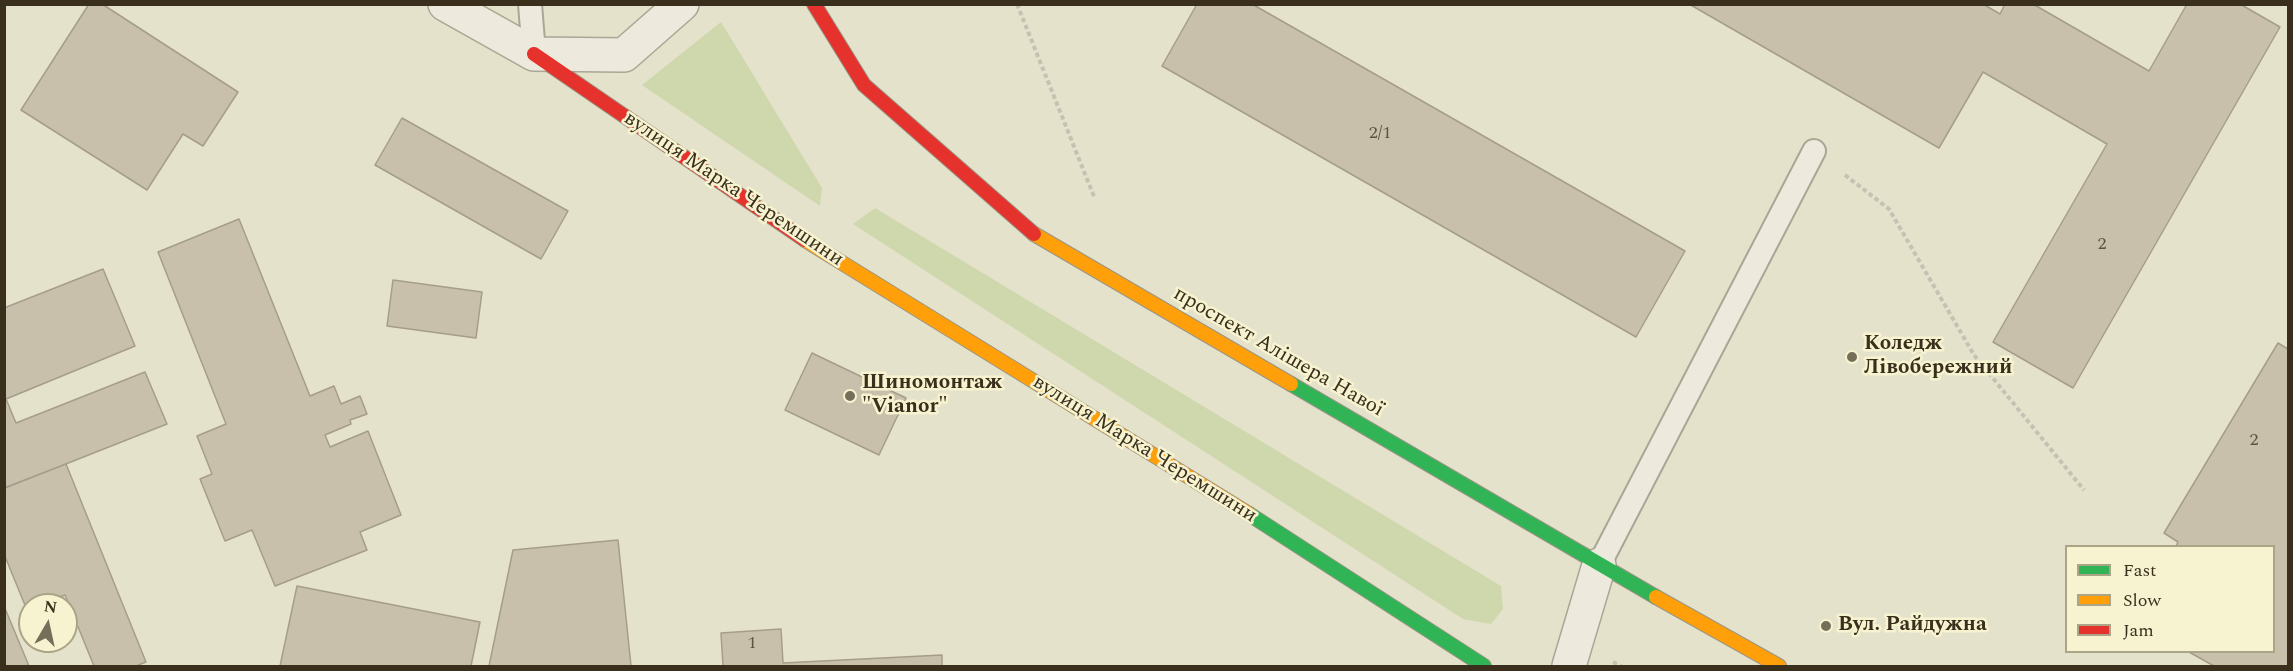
<!DOCTYPE html>
<html>
<head>
<meta charset="utf-8">
<style>
	body { margin:0 }
	#map { position:relative; width:2293px; height:671px; overflow:hidden; background:#e5e2cb; font-family:Spectral,serif }
	canvas { display:block }
	.frame { position:absolute; inset:0; border:6px solid #392f1c; pointer-events:none }
	.legend { position:absolute; left:2065px; top:545px; width:210px; height:108px; box-sizing:border-box; background:#f7f3d0; border:2px solid #aba588; margin:0; padding:8px 10px; list-style:none; font-size:18px; color:#392f1c }
	.legend li { display:flex; align-items:center; gap:12px; height:30px }
	.legend b { width:30px; border:2px solid #aba588 }
	.north { position:absolute; left:18px; top:593px; width:60px; height:60px; box-sizing:border-box; background:#f7f3d0; border:2px solid #aba588; border-radius:50%; rotate:9deg; font-size:16px; font-weight:700; line-height:24px; text-align:center; color:#392f1c }
	.north::after { content:''; display:block; margin:auto; width:21px; height:27px; background:#756e59; clip-path:polygon(50% 0,100% 100%,50% 72%,0 100%) }
</style>
</head>
<body>
<div id="map">
<canvas width="2293" height="671"></canvas>
<div class="frame"></div>
<ul class="legend">
<li><b style="height:8px;background:#30b455"></b>Fast</li>
<li><b style="height:8px;background:#ff9f0a"></b>Slow</li>
<li><b style="height:8px;background:#e5322d"></b>Jam</li>
</ul>
<div class="north">N</div>
</div>
<script>
const ctx = document.querySelector('canvas').getContext('2d');
ctx.lineJoin = 'round';
function fillPath(path, color) { ctx.fillStyle = color; ctx.fill(path, 'evenodd'); }
const toPath = rows => new Path2D(rows.map(r => 'M' + r).join(''));
function stroke(path, color, width, dash) { ctx.strokeStyle = color; ctx.lineWidth = width; ctx.lineCap = dash ? 'butt' : 'round'; ctx.setLineDash(dash || []); ctx.stroke(path); }
function label(font, color, halo, rows, align = 'center') {
  ctx.font = font + ' Spectral,serif'; ctx.lineWidth = 5; ctx.setLineDash([]); ctx.textBaseline = 'middle'; ctx.strokeStyle = halo; ctx.fillStyle = color; for (const [text, x, y, turn = 0] of rows) {
    ctx.save(); ctx.translate(x, y); ctx.rotate((+turn || 0) * Math.PI / 180); ctx.textAlign = isNaN(turn) ? turn : align; if (halo) ctx.strokeText(text, 0, 0); ctx.fillText(text, 0, 0); ctx.restore();
  }
}
const green = toPath([
	[721,22,822,188,820,206,642,85],
	[875,208,1501,586,1503,609,1491,624,1463,619,853,224]
]);
const building = toPath([
	[89,4,102,4,238,92,203,146,183,134,147,190,21,110,89,4],
	[1197,4,1252,4,1685,251,1636,337,1162,66,1197,4],
	[1689,4,1983,4,2000,14,2005,4,2033,4,2149,71,2187,4,2240,4,2280,27,2073,388,1993,342,2107,144,1983,72,1939,148,1689,4],
	[402,118,568,211,541,259,375,165,402,118],
	[239,219,310,396,334,386,341,404,360,396,367,414,350,420,351,424,325,435,330,447,368,431,401,515,360,532,367,550,275,586,252,530,225,541,200,479,212,474,197,436,226,424,158,252,239,219],
	[103,269,135,346,6,399,16,423,145,372,167,424,5,488,4,308,103,269],
	[393,280,482,292,476,338,387,326,393,280],
	[2278,343,2288,349,2288,666,2214,666,2189,652,2274,652,2274,546,2176,546,2178,542,2164,533,2278,343],
	[812,353,906,398,879,455,785,410,812,353],
	[66,464,146,662,136,666,94,666,65,595,39,605,30,605,27,610,4,554,4,488,66,464],
	[618,540,631,666,489,666,513,550,618,540],
	[297,586,480,622,471,666,280,666,297,586],
	[4,606,29,666,4,666,4,606],
	[781,629,783,663,942,655,942,666,723,666,721,633,781,629]
]);
const path = toPath([
	[1017,4,1095,199],
	[1845,175,1889,209,1974,355,2084,490],
	[1613,662,1621,666]
]);
const lane = toPath([
	[530,4,534,54],
	[1599,565,1814,151]
]);
const street = toPath([
	[445,4,534,54,624,55,682,4],
	[1569,666,1599,565]
]);
const fast = toPath([
	[1291,384,1656,597],
	[1249,514,1484,666]
]);
const slow = toPath([
	[1034,234,1291,384],
	[805,240,1249,514],
	[1656,597,1779,666]
]);
const jam = toPath([
	[814,4,864,85,1034,234],
	[534,54,805,240]
]);
const markers = [
	[1852,357,6,"#756e59"],
	[850,396,6,"#756e59"],
	[1826,626,6,"#756e59"]
];
const numberNames = [
	["2/1",1380,134],
	["2",2102,245],
	["2",2254,441],
	["1",752,644]
];
const streetNames = [
	["вулиця Марка Черемшини",733,190,34],
	["проспект Алішера Навої",1278,353,30],
	["вулиця Марка Черемшини",1144,450,32]
];
const poiNames = [
	["Коледж",1864,345],
	["Лівобережний",1864,369],
	["Шиномонтаж",862,384],
	["\"Vianor\"",862,408],
	["Вул. Райдужна",1838,626]
];
fillPath(green, '#cfd7ad');
fillPath(building, '#c9c0ac');
stroke(building, '#a59d8a', 1.5);
stroke(lane, '#aaa695', 26);
stroke(street, '#aaa695', 36);
stroke(fast, '#999585', 16);
stroke(slow, '#999585', 16);
stroke(jam, '#999585', 16);
stroke(path, '#c5c2b4', 4, [4.5, 3]);
stroke(lane, '#edeadd', 22);
stroke(street, '#edeadd', 33);
stroke(fast, '#30b455', 14);
stroke(slow, '#ff9f0a', 14);
stroke(jam, '#e5322d', 14);
for (const [x, y, r, color] of markers) { const dot = new Path2D(); dot.arc(x, y, r, 0, 2 * Math.PI); ctx.fillStyle = color; ctx.fill(dot); stroke(dot, '#f7f3d0', 2); }
label('18px', '#5d5340', null, numberNames);
label('21px', '#392f1c', '#f7f3d0', streetNames);
label('bold 21px', '#392f1c', '#f7f3d0', poiNames, 'left');
</script>
</body>
</html>
